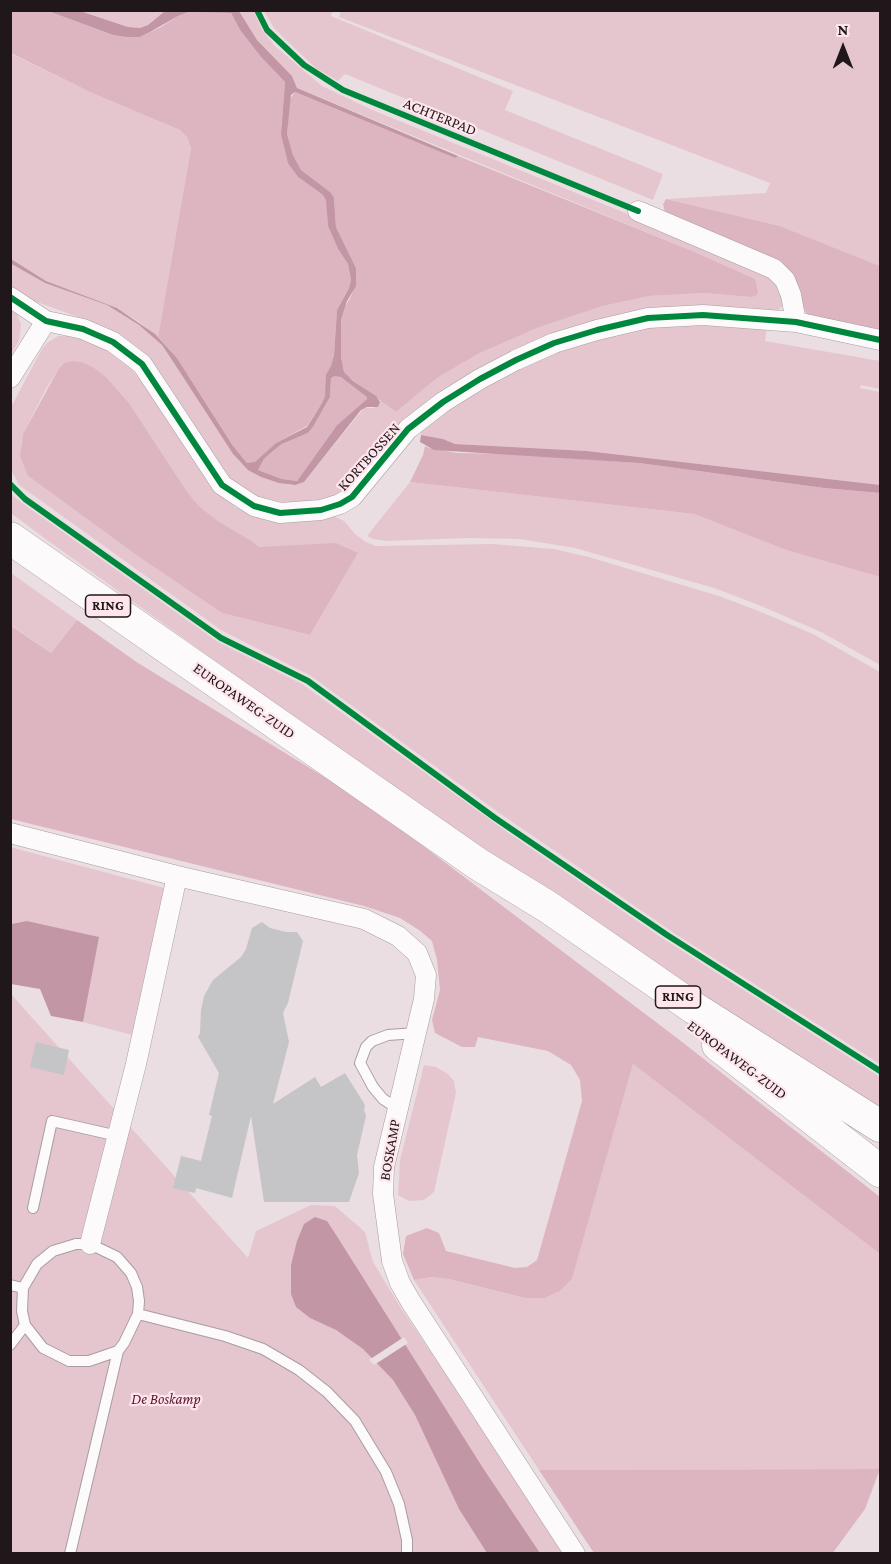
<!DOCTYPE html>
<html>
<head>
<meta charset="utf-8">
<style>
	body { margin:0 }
	#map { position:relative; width:891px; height:1564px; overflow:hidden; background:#ebdee2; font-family:"Crimson Pro",serif }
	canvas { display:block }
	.frame { position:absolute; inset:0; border:12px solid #1f1719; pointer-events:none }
	.north { position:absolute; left:813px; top:18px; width:60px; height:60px; -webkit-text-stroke:4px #fee6ec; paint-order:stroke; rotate:0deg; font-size:16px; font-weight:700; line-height:24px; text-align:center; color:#1f1719 }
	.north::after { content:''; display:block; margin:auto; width:21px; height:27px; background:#1f1719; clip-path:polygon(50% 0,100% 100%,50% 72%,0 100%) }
</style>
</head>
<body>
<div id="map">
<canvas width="891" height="1564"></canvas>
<div class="frame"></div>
<div class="north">N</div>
</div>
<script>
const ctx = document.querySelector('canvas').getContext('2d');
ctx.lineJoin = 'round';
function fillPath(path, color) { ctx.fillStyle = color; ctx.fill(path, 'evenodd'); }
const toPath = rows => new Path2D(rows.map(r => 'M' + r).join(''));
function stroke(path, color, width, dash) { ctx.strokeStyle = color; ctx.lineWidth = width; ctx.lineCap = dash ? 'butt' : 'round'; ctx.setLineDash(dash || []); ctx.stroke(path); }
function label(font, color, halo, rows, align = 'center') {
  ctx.font = font + ' "Crimson Pro",serif'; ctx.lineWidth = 4.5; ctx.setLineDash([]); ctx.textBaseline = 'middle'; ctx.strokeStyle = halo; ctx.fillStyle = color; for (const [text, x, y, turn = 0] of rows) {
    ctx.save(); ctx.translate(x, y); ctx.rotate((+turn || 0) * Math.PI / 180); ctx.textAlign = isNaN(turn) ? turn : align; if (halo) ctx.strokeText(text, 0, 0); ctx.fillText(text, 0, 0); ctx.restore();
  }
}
const green = toPath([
	[253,10,263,31,275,46,322,86,370,109,667,230,762,272,780,285,786,302,776,312,729,307,506,356,344,492,335,496,307,503,287,503,255,496,239,488,226,476,147,358,137,347,108,328,26,298,11,287,11,263,45,283,107,305,139,325,162,345,170,357,233,454,241,463,261,477,290,485,304,482,364,408,374,408,380,402,380,400,396,412,437,378,478,354,537,328,603,306,649,296,704,293,749,297,756,295,758,292,685,248,297,88,292,76,257,40,239,11],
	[341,10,880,11,880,266,780,226,666,199,766,193,770,183,339,17],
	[80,11,165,11,148,25,140,28,128,27],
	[264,11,333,11,331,16,513,91,505,110,663,174,653,200,345,74,338,81,317,69,287,41,274,28],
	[10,53,92,93,180,130,187,137,191,148,158,337,139,322,117,308,46,281,11,259],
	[11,307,17,313,21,325,19,341,11,354],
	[663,322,767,326,765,341,880,361,880,389,861,385,860,388,880,392,880,485,587,451,455,444,443,439,421,435,420,428,451,405,561,347],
	[58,336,76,336,92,342,106,350,130,368,147,387,210,485,235,507,251,514,332,515,344,521,355,534,366,542,376,546,492,544,554,549,589,557,719,596,761,612,813,634,880,672,880,1064,674,933,495,810,311,676,221,630,19,485,10,468,10,409,42,349,47,343],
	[72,361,82,362,107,378,129,403,188,493,200,507,218,521,252,541,259,547,358,553,310,635,222,613,139,557,28,476,21,446,23,434,46,389,59,368,64,363],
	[410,482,694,514,786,550,880,577,880,665,823,633,759,605,714,588,575,548,520,539,468,538,385,541,373,539,367,536],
	[10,493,22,503,218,642,302,684,507,832,662,938,880,1077,880,1117,764,1045,359,764,47,540,11,513],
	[11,573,77,620,51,653,11,625],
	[10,847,164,888,132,1035,83,1022,98,937,27,921,11,924],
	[10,993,248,1258,256,1231,311,1205,335,1206,365,1232,373,1262,401,1308,566,1553,540,1553,483,1468,340,1241,310,1318,336,1330,363,1349,393,1380,415,1415,445,1478,513,1553,11,1553],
	[633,1064,880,1254,880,1469,539,1470,414,1280,432,1277,449,1279,525,1298,545,1298,560,1291,572,1279],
	[424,1065,436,1067,448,1074,454,1081,456,1093,434,1192,424,1200,409,1201,398,1195,400,1160]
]);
const forest = toPath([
	[10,11,48,11,113,35,140,37,161,27,178,16,188,12,231,13,240,30,261,57,285,82,281,134,298,177,323,195,327,200,328,226,338,249,348,264,351,280,349,288,337,310,334,355,325,396,322,403,307,426,276,443,255,463,247,463,233,446,177,358,158,337,191,148,187,137,180,130,92,93,11,53],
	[295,92,455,158,458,156,685,248,755,279,758,292,756,296,750,297,704,293,649,296,603,306,537,328,478,354,437,378,396,412,348,377,344,372,341,357,341,320,345,307,352,294,356,268,336,227,334,198,301,170,293,155,287,134,290,99],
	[666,199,780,226,880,266,880,334,809,318,802,305,800,295,666,217,663,204],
	[72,361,82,362,94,368,107,378,129,403,188,493,200,507,218,521,252,541,259,547,336,543,358,553,310,635,222,613,139,557,28,476,20,456,23,434,59,368,64,363],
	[335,376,341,376,368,397,367,399,337,425,297,481,282,479,258,470,264,459,273,451,282,444,308,433,313,427,330,397,331,378],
	[425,446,429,448,457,453,514,454,639,463,824,488,880,493,880,577,786,550,694,514,410,482,423,455],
	[77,620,138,663,344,789,406,833,677,1038,880,1197,880,1254,633,1064,572,1279,560,1291,545,1298,525,1298,449,1279,432,1277,414,1280,403,1254,406,1236,427,1228,439,1233,446,1251,515,1268,527,1267,537,1260,582,1101,580,1080,571,1065,548,1051,478,1037,475,1047,462,1047,435,1033,432,1020,440,990,437,960,432,941,419,930,400,918,364,906,11,819,10,625,51,653],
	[880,1469,865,1509,832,1554,594,1553,539,1470]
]);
const water = toPath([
	[48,11,80,11,128,27,140,28,148,25,165,11,239,11,257,40,292,76,297,88,458,156,455,158,295,92,291,95,287,134,293,155,301,170,331,193,334,198,336,227,356,268,356,286,347,301,341,320,341,357,344,372,353,381,376,396,380,402,378,407,367,407,361,410,304,482,295,485,279,483,261,477,248,470,233,454,170,357,162,345,139,325,107,305,45,283,10,263,11,259,46,281,117,308,155,334,177,358,233,446,247,463,255,462,276,443,307,427,322,403,325,396,326,375,331,366,334,355,337,310,349,288,351,280,348,264,338,249,328,226,326,200,323,195,298,177,288,163,281,134,285,82,261,57,240,30,231,13,188,12,178,16,150,32,140,37,128,37,113,35],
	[335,376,341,377,367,397,367,399,337,425,297,481,282,479,258,470,264,459,273,451,282,444,308,433,313,427,330,397,331,378],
	[421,435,443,439,455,444,587,451,880,485,880,493,824,488,639,463,434,450,420,442],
	[27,921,99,937,83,1022,51,1016,40,989,11,984,11,924],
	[315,1217,327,1221,340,1241,483,1468,540,1553,487,1553,459,1509,415,1415,393,1380,363,1349,336,1330,310,1318,296,1307,291,1294,291,1265,297,1241,304,1224]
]);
const pier = toPath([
	[404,1337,408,1343,374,1365,369,1360]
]);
const building = toPath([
	[262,922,270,928,286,932,297,932,303,941,288,1003,283,1013,289,1042,273,1104,315,1077,321,1087,345,1073,365,1105,364,1110,366,1116,357,1155,359,1173,349,1202,264,1202,251,1116,232,1198,196,1188,195,1193,173,1188,181,1156,201,1161,212,1116,209,1115,219,1073,198,1037,200,1033,201,1010,204,996,213,980,241,957,246,949,252,928],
	[36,1042,69,1050,64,1075,30,1067]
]);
const service = toPath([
	[398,1109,383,1099,373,1087,360,1063,366,1047,372,1041,388,1035,416,1033],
	[33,1208,52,1121,118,1136],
	[76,1244,90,1244,117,1257,131,1273,137,1287,139,1301,138,1314,124,1343,118,1351,89,1361,69,1361,43,1348,25,1325,22,1311,23,1288,37,1264,53,1251,76,1244],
	[10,1285,23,1288],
	[138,1314,225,1336,263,1349,299,1370,327,1392,355,1421,386,1472,399,1504,407,1540,407,1554],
	[10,1345,25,1325],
	[70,1554,118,1351]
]);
const minor = toPath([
	[638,211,774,269,785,280,791,295,796,322],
	[10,297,46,321,83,329,113,342,142,364,222,485,254,506,280,513,321,510,340,504,352,497,408,429,443,402,480,379,516,360,554,343,597,330,648,318,703,315,796,322,880,340],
	[10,378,46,321],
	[10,833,177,876,364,919,398,936,417,953,426,975,424,999,384,1167,383,1194,392,1261,400,1283,411,1302,575,1554],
	[90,1244,136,1064,177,876]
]);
const primary = toPath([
	[10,538,478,864,548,907,694,1008,880,1126],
	[718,1045,880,1171]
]);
const cycleway = toPath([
	[257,10,267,30,304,65,343,90,638,211],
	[10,297,46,321,83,329,113,342,142,364,222,485,254,506,280,513,321,510,340,504,352,497,408,429,443,402,480,379,516,360,554,343,597,330,648,318,703,315,796,322,880,340],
	[10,484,25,499,221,638,308,681,495,818,667,935,880,1071]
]);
const shields = [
	[108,606,45],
	[678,997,45]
];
const shieldNames = [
	["RING",108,606],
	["RING",678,997]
];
const streetNames = [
	["ACHTERPAD",440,117,22],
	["KORTBOSSEN",369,457,-48],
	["EUROPAWEG-ZUID",244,701,35],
	["EUROPAWEG-ZUID",737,1060,37],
	["BOSKAMP",390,1150,-80]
];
const parkNames = [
	["De Boskamp",166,1399]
];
fillPath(green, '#e5c6cf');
fillPath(forest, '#ddb5c1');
fillPath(water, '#c296a4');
fillPath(pier, '#ebdee2');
fillPath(building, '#c5c4c6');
stroke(service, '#a79da0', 12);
stroke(minor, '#a79da0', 21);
stroke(primary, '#a79da0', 33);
stroke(service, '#fcfafb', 10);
stroke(minor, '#fcfafb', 20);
stroke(primary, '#fcfafb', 32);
stroke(cycleway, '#00873e', 6);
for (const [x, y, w] of shields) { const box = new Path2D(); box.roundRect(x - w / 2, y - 11, w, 22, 4.5); ctx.fillStyle = '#fee6ec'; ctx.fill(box); stroke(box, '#1f1719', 1.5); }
label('bold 14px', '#1f1719', null, shieldNames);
label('15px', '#1f1719', '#fee6ec', streetNames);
label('italic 15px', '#5b1431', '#fee6ec', parkNames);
</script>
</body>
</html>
